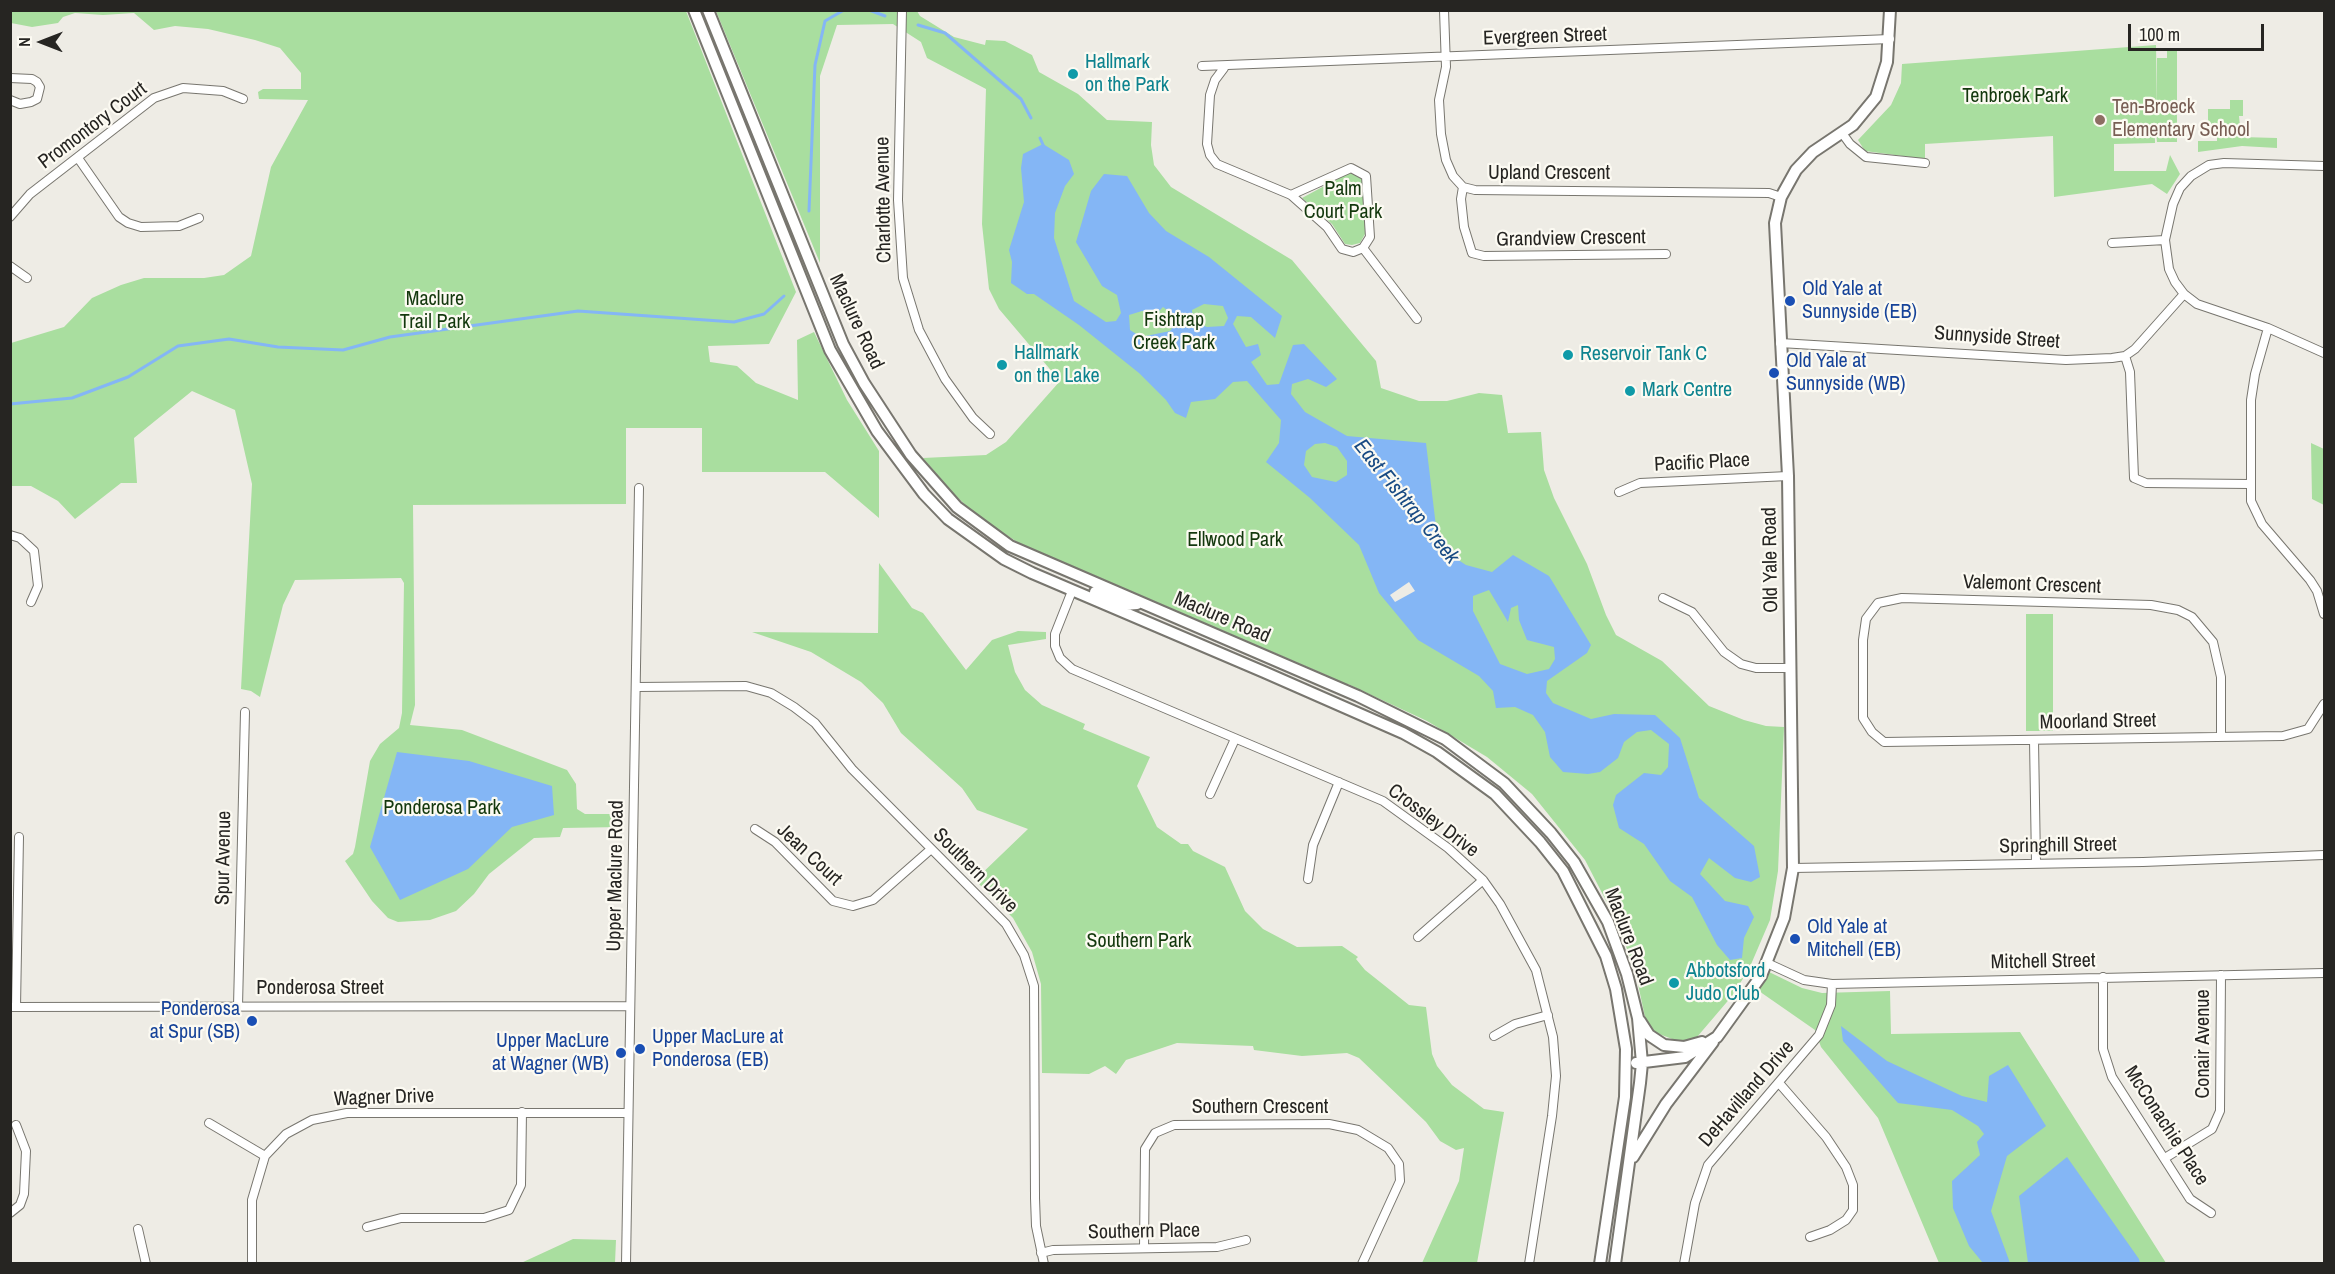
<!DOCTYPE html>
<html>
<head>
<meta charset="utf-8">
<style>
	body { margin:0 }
	#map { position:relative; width:2335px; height:1274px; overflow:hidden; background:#eeece5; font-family:"Archivo Narrow",sans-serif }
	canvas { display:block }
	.frame { position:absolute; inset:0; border:12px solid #262522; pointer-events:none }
	.north { position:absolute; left:12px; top:12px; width:60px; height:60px; -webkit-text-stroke:4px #fcfaf2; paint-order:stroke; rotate:270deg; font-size:16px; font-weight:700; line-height:24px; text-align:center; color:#262522 }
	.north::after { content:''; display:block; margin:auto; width:21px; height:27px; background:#262522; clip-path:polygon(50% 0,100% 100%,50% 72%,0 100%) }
	.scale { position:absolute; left:2128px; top:24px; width:136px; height:27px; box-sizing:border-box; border:3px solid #262522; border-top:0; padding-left:8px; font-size:18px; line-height:21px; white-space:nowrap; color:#262522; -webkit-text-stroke:4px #fcfaf2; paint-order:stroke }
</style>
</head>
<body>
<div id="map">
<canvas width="2335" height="1274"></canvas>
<div class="frame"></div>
<div class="north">N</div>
<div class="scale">100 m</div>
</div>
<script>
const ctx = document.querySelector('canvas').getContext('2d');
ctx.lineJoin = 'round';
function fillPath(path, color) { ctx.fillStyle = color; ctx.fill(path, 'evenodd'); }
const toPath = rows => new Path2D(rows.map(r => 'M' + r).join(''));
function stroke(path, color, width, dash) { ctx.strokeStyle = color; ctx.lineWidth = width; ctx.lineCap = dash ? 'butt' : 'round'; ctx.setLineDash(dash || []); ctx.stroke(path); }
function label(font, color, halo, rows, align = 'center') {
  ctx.font = font + ' "Archivo Narrow",sans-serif'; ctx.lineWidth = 4.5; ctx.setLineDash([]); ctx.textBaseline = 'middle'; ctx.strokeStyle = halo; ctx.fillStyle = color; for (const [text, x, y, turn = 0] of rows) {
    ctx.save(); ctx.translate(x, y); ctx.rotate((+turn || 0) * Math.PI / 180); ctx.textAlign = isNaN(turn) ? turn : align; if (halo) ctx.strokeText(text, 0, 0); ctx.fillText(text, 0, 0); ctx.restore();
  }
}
const green = toPath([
	[10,11,686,11,796,292,769,344,708,346,710,362,737,366,756,383,798,400,797,340,814,332,847,400,879,451,879,518,825,472,702,472,702,428,626,428,626,504,413,505,415,705,410,725,462,730,567,770,576,784,577,809,585,814,622,814,621,827,563,828,560,837,534,838,489,874,474,894,456,911,430,920,398,922,388,918,372,901,345,861,353,854,355,847,370,761,380,744,399,728,402,713,404,583,401,578,295,580,283,605,260,697,251,691,241,689,252,484,235,410,192,391,134,438,137,483,121,483,75,519,58,501,31,486,11,486,11,343,64,327,92,298,121,285,144,278,204,278,224,275,251,256,271,167,308,100,259,99,258,92,263,89,301,89,301,73,280,48,255,40,208,29,175,26,154,30,134,13,103,15,75,13,63,17,58,23,32,27,11,23],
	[716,11,917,11,920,16,954,37,985,45,986,40,1005,41,1032,55,1039,72,1078,94,1107,120,1152,122,1151,145,1154,165,1171,187,1292,260,1376,361,1381,388,1419,401,1447,401,1479,393,1502,395,1508,433,1541,432,1544,470,1554,498,1587,564,1606,615,1616,635,1662,661,1709,706,1744,720,1766,726,1784,727,1778,871,1770,920,1749,969,1732,996,1697,1037,1680,1042,1654,1032,1645,1017,1635,970,1616,920,1585,860,1532,794,1487,757,1427,721,1367,693,1348,684,1343,685,1326,675,1019,543,978,517,953,493,923,458,986,455,1006,442,1060,381,999,309,989,289,982,224,986,89,927,58,921,42,893,24,837,25,820,76,820,263],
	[2156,45,2157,110,2157,58,2167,58,2167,50,2177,50,2177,142,2157,142,2155,124,2155,143,2114,144,2114,171,2166,171,2170,155,2180,174,2167,194,2152,184,2054,197,2053,136,1925,144,1925,159,1865,151,1858,140,1891,105,1901,83,1902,64],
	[2230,100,2243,100,2243,116,2239,116,2241,137,2277,138,2277,148,2242,146,2198,152,2198,141,2217,141,2217,126,2208,124,2208,109,2230,109],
	[1352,171,1363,179,1366,192,1365,234,1360,243,1352,245,1345,244,1332,224,1302,198],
	[2311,443,2324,449,2324,505,2312,499],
	[879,563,912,608,923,613,966,670,992,640,1018,631,1046,632,1046,639,1008,645,1015,672,1025,690,1042,705,1085,724,1083,729,1150,757,1137,786,1157,827,1181,844,1188,844,1193,851,1225,867,1245,911,1263,929,1297,947,1342,946,1358,957,1356,959,1365,970,1409,1005,1426,1007,1432,1054,1437,1066,1452,1085,1484,1109,1504,1112,1477,1263,1422,1263,1459,1181,1464,1148,1456,1150,1440,1141,1426,1122,1359,1058,1347,1053,1302,1056,1254,1050,1253,1046,1177,1043,1126,1060,1116,1074,1105,1066,1089,1074,1042,1073,1041,984,1032,952,1013,918,975,880,1028,829,977,810,962,788,901,733,883,703,861,682,811,652,752,632,878,633],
	[2026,614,2053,614,2053,731,2026,731],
	[1767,971,1802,988,1822,993,1890,991,1891,1034,2020,1032,2166,1263,1939,1263,1878,1118,1821,1047,1815,1030,1756,989],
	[573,1239,616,1240,615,1263,521,1263]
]);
const water = toPath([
	[1043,144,1069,160,1074,174,1065,186,1055,213,1054,238,1074,301,1106,322,1116,321,1121,313,1117,295,1102,286,1076,242,1091,191,1104,174,1127,176,1149,213,1166,231,1209,257,1282,316,1275,338,1251,317,1237,316,1233,324,1246,347,1258,344,1261,355,1251,362,1267,385,1279,384,1293,345,1304,344,1337,379,1326,387,1308,379,1292,384,1291,394,1305,412,1347,436,1426,443,1437,535,1449,554,1466,565,1492,572,1513,555,1549,576,1591,645,1587,653,1547,681,1546,693,1553,703,1591,719,1614,714,1655,715,1680,738,1699,798,1754,846,1760,877,1751,882,1735,878,1709,858,1700,874,1725,901,1748,906,1754,917,1744,938,1742,958,1730,960,1717,945,1692,897,1670,881,1644,844,1619,828,1613,805,1616,795,1644,773,1661,775,1668,767,1669,744,1651,730,1637,732,1624,742,1618,758,1600,772,1588,774,1563,772,1550,757,1545,732,1533,715,1515,707,1496,708,1493,691,1479,676,1418,640,1379,593,1359,545,1310,498,1266,462,1279,443,1281,420,1247,381,1233,382,1215,399,1191,402,1186,418,1175,413,1166,400,1139,373,1079,325,1034,294,1027,294,1011,283,1012,262,1009,250,1024,202,1021,168,1023,154],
	[1204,304,1223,306,1228,318,1224,326,1207,327,1193,322,1192,310],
	[1163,307,1179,319,1170,331,1141,337,1130,330,1129,315,1142,311,1157,313],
	[1325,443,1337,447,1347,461,1347,475,1336,482,1312,477,1304,465,1306,451,1315,444],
	[1489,590,1508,622,1511,608,1518,605,1519,620,1527,640,1554,647,1555,659,1549,669,1527,674,1500,664,1473,611,1473,596],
	[397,752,469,761,552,786,554,815,512,827,468,869,400,900,370,847],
	[1841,1026,1887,1061,1962,1096,1987,1102,1989,1076,2008,1065,2046,1126,2007,1156,1991,1211,2010,1263,1983,1263,1969,1246,1953,1208,1952,1181,1980,1155,1977,1142,1984,1134,1978,1126,1952,1110,1898,1103,1843,1041],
	[2067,1157,2139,1259,2140,1263,2028,1263,2019,1196]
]);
const pier = toPath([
	[1409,582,1415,591,1395,602,1390,595]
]);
const stream = toPath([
	[869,10,885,16],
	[918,25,945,33,1021,99,1031,118],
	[1040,138,1044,147],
	[809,211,815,65,825,21,844,10],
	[10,404,72,398,128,377,178,346,229,339,278,347,343,350,390,337,578,311,734,322,764,314,784,296]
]);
const street = toPath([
	[902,10,898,200,903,278,919,330,945,379,973,418,990,434],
	[1444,10,1446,67,1439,100,1441,134,1446,160,1453,176,1463,187,1475,190,1769,193,1781,197],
	[1202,66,1890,39],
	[1224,68,1215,80,1210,95,1207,144,1210,155,1217,164,1291,195,1327,227,1342,249,1353,252,1363,248,1370,237,1366,176,1351,168,1291,195],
	[10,78,32,79,37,82,40,87,37,99,31,102,20,104,10,100],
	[1842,133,1850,144,1866,157,1925,163],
	[78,158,119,217,128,223,141,227,179,226,199,218],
	[2324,166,2224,163,2209,165,2191,176,2180,188,2173,204,2165,240,2169,269,2175,282,2184,294,2197,304,2268,328,2324,353],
	[1463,187,1461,199,1464,227,1472,253,1484,256,1666,254],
	[10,217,30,194,154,98,183,88,223,91,243,99],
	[2112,243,2165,240],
	[1363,248,1417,319],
	[10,266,27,278],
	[2268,328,2255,374,2251,400,2251,501,2262,524,2310,580,2317,591,2324,614],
	[1780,343,2066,360,2112,358,2125,356,2135,349,2184,294],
	[2125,356,2130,372,2134,478,2146,483,2250,484],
	[1619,492,1640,483,1788,476],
	[10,535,20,538,34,551,38,586,31,602],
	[1072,591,1055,634,1055,646,1060,658,1072,669,1383,801,1448,848,1483,880,1500,904,1536,970,1553,1037,1556,1076,1552,1116,1529,1264],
	[1663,598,1692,612,1724,652,1741,664,1756,668,1790,668],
	[637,687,746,686,771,693,794,707,815,723,852,769,1006,924,1024,955,1034,986,1035,1198,1036,1226,1044,1264],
	[2221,736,2221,677,2213,642,2192,617,2178,610,2151,605,1902,598,1878,603,1866,619,1863,640,1863,718,1872,732,1884,742,2283,736,2308,729,2324,704],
	[2034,740,2036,863],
	[1210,794,1235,739],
	[755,829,775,842,833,901,853,906,873,900,930,850],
	[1793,868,2143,862,2324,855],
	[1308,879,1313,845,1339,782],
	[1418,937,1483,880],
	[1767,963,1804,980,1832,984,2324,973],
	[2103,977,2103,1049,2112,1077,2190,1199,2211,1213],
	[238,1006,245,712],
	[10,1007,630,1006],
	[16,1007,19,837],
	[1494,1036,1515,1024,1548,1015],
	[1779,1083,1826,1137,1846,1167,1853,1185,1853,1210,1846,1220,1830,1230,1810,1237],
	[209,1123,265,1156],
	[2165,1158,2212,1129,2220,1111,2221,975],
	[10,1213,20,1205,24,1194,26,1151,16,1125],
	[367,1227,401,1218,484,1218,509,1210,521,1185,522,1112],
	[138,1229,146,1264],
	[1144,1248,1145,1149,1155,1133,1174,1125,1329,1124,1358,1130,1388,1148,1399,1164,1400,1181,1362,1264],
	[1041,1253,1053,1250,1217,1247,1246,1240],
	[252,1264,252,1200,265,1156,286,1134,312,1120,347,1113,628,1113],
	[626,1264,639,488],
	[1684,1264,1695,1203,1708,1165,1819,1035,1831,1005,1832,984]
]);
const secondary = toPath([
	[694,10,830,350,877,431,924,494,948,519,1004,559,1032,573,1264,672,1403,733,1437,752,1495,794,1540,842,1563,871,1606,956,1616,989,1626,1049,1625,1097,1600,1264],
	[708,10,843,344,864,383,911,455,957,507,1010,546,1358,696,1445,739,1504,783,1551,833,1574,862,1608,922,1627,974,1638,1018,1642,1063,1640,1083,1615,1264],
	[1095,592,1123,605,1137,604],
	[1640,1021,1649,1035,1664,1045,1684,1047,1702,1042],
	[1636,1063,1685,1057,1717,1037,1761,976,1784,918,1793,868,1788,476,1775,223,1781,197,1796,170,1813,152,1853,125,1876,97,1887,62,1890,10],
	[1633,1157,1666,1104,1713,1042]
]);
const markers = [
	[1073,74,6,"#0f9aa8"],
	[2100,120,6,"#8d6e63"],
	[1790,301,6,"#1a4fb4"],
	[1568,355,6,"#0f9aa8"],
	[1002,365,6,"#0f9aa8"],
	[1774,373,6,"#1a4fb4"],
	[1630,391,6,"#0f9aa8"],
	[1795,939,6,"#1a4fb4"],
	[1674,983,6,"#0f9aa8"],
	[252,1021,6,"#1a4fb4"],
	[640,1049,6,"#1a4fb4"],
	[621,1053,6,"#1a4fb4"]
];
const streetNames = [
	["Evergreen Street",1545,37,-2],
	["Promontory Court",93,126,-37],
	["Upland Crescent",1549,174],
	["Charlotte Avenue",884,200,-91],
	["Grandview Crescent",1571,239,-1],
	["Maclure Road",856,322,65],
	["Sunnyside Street",1997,338,4],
	["Pacific Place",1702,463,-3],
	["Old Yale Road",1771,560,-91],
	["Valemont Crescent",2032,585,2],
	["Maclure Road",1222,618,23],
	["Moorland Street",2098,722,-1],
	["Crossley Drive",1433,821,37],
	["Springhill Street",2058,846,-1],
	["Jean Court",809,855,43],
	["Spur Avenue",224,858,-89],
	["Southern Drive",975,871,45],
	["Upper Maclure Road",616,876,-89],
	["Maclure Road",1628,937,69],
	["Mitchell Street",2043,962,-1],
	["Ponderosa Street",320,989],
	["Conair Avenue",2204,1044,-90],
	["DeHavilland Drive",1747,1094,-49],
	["Wagner Drive",384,1098,-2],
	["Southern Crescent",1260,1108],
	["McConachie Place",2166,1126,57],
	["Southern Place",1144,1232,-1]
];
const cultureNames = [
	["Hallmark",1085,63],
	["on the Park",1085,86],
	["Hallmark",1014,354],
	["on the Lake",1014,377],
	["Reservoir Tank C",1580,355],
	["Mark Centre",1642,391],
	["Abbotsford",1686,972],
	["Judo Club",1686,995]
];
const parkNames = [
	["Tenbroek Park",2015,97],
	["Palm",1343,190],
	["Court Park",1343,213],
	["Maclure",435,300],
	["Trail Park",435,323],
	["Fishtrap",1174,321],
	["Creek Park",1174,344],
	["Ellwood Park",1235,541],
	["Ponderosa Park",442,809],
	["Southern Park",1139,942]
];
const educationNames = [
	["Ten-Broeck",2112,108],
	["Elementary School",2112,131]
];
const transitNames = [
	["Old Yale at",1802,290],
	["Sunnyside (EB)",1802,313],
	["Old Yale at",1786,362],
	["Sunnyside (WB)",1786,385],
	["Old Yale at",1807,928],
	["Mitchell (EB)",1807,951],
	["Ponderosa",240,1010,"right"],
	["at Spur (SB)",240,1033,"right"],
	["Upper MacLure at",652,1038],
	["Ponderosa (EB)",652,1061],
	["Upper MacLure",609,1042,"right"],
	["at Wagner (WB)",609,1065,"right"]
];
const waterNames = [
	["East Fishtrap Creek",1406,502,51]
];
fillPath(green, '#a9de9f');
fillPath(water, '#84b6f5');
fillPath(pier, '#eeece5');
stroke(stream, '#84b6f5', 3);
stroke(street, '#78766f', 10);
stroke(secondary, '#78766f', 14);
stroke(street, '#fff', 8);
stroke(secondary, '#fff', 10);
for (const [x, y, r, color] of markers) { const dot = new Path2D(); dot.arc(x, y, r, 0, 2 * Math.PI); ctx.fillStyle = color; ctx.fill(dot); stroke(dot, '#fcfaf2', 2); }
label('20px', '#262522', '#fcfaf2', streetNames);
label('20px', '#0d838f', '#fcfaf2', cultureNames, 'left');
label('20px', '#13380d', '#fcfaf2', parkNames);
label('20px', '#785e54', '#fcfaf2', educationNames, 'left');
label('20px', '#164399', '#fcfaf2', transitNames, 'left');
label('italic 21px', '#184a83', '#fcfaf2', waterNames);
</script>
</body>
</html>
